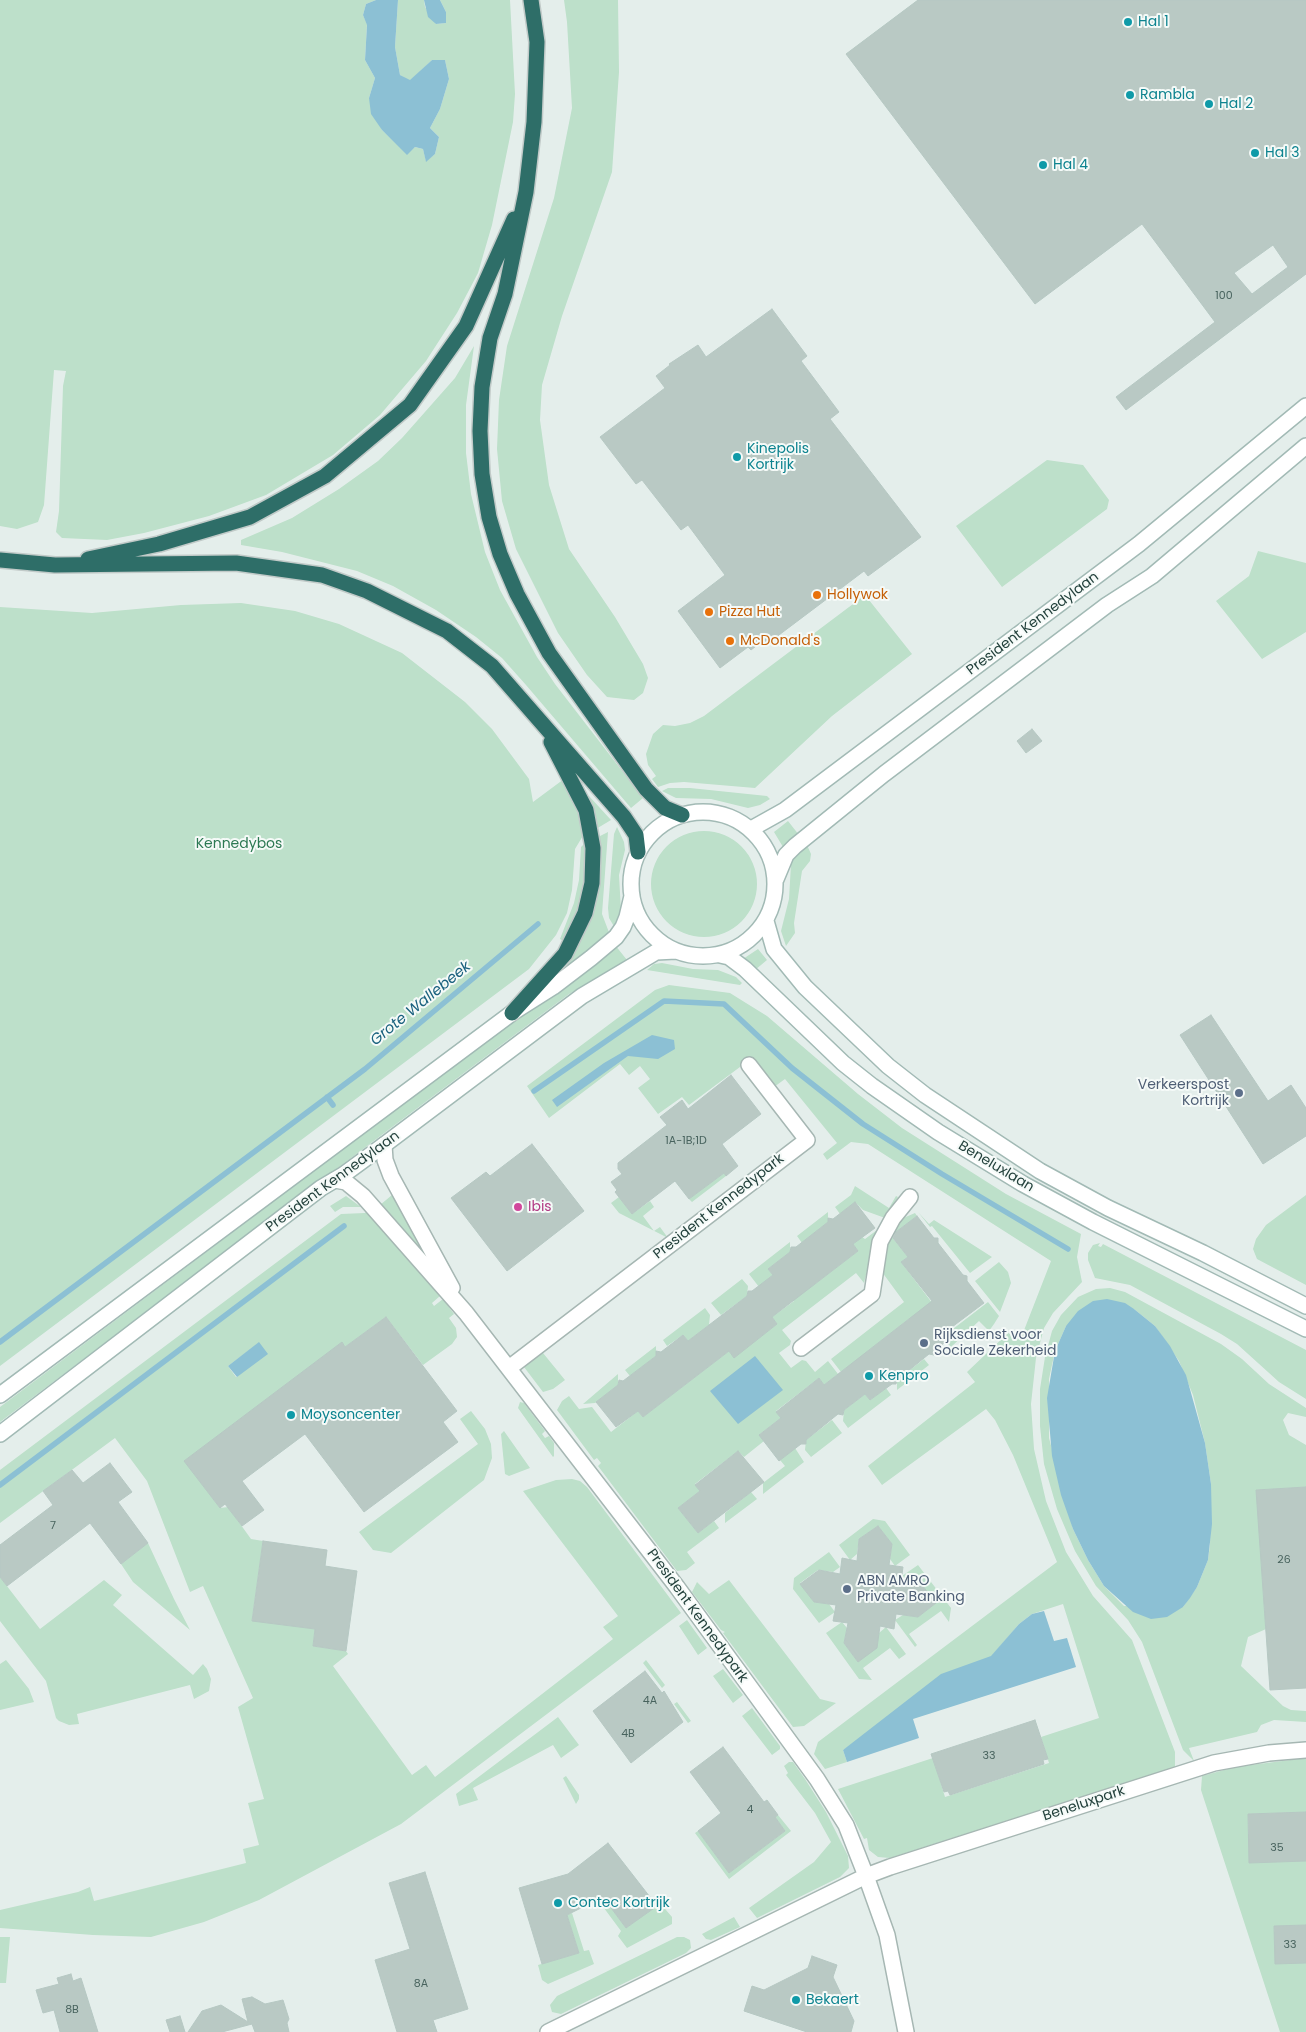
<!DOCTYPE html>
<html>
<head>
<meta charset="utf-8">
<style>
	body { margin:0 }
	canvas { display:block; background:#e4eeeb }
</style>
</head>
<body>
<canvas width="1306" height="2032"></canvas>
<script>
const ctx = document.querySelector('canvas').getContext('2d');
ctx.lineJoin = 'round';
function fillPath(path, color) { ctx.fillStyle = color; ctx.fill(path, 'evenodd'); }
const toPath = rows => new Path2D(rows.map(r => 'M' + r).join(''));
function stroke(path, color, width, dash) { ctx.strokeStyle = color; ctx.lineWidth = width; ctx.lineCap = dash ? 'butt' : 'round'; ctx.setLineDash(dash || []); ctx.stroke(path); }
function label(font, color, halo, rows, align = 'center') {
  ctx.font = font + ' Poppins,sans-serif'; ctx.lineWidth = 4; ctx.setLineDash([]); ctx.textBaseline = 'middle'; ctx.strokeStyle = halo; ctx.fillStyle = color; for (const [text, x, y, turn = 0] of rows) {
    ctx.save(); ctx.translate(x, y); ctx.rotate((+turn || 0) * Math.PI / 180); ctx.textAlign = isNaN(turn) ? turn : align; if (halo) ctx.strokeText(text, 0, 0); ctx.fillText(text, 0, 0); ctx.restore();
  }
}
const green = toPath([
	[0,0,376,0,366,4,363,15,367,24,365,60,375,78,369,98,382,130,407,154,415,147,423,149,426,161,435,154,439,137,430,128,440,109,449,79,445,60,432,60,410,81,400,75,395,47,398,0,424,0,425,7,436,24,446,23,446,12,440,0,510,0,515,94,513,122,492,225,478,273,457,313,426,361,380,415,333,455,266,495,209,516,144,533,107,540,62,538,56,532,59,511,63,386,66,371,54,370,44,505,38,522,17,529,0,526],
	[564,0,618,0,619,72,612,172,562,316,542,385,540,420,549,485,569,549,615,617,643,664,648,678,643,693,634,700,607,697,587,675,558,633,516,549,502,501,497,449,499,400,507,346,554,198,572,108,567,22],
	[474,346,466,405,466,453,471,494,485,552,500,590,537,657,555,684,643,798,631,808,526,685,502,658,476,637,436,610,393,586,357,571,282,552,241,545,241,540,292,518,339,489,378,461,402,438,455,378],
	[1047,460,1083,465,1109,500,1107,509,1002,587,956,526],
	[1258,551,1306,563,1306,632,1262,659,1216,601,1249,576],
	[865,595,912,654,832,716,755,788,684,782,670,783,658,787,652,779,656,776,648,765,646,754,653,734,663,725,675,726,690,723,704,716],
	[241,603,295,611,339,624,402,653,465,702,492,729,529,779,533,802,564,779,580,812,584,834,575,849,572,890,567,913,556,935,529,969,0,1366,0,607,92,613,181,605],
	[668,788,690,788,767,796,770,799,760,805,748,808,711,799,676,798,662,791],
	[589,796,611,820,596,829,587,797],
	[788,821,799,835,783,847,774,832],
	[617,827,624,842,625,850,619,875,621,911,615,928,609,918,608,908,614,834],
	'651 884a53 53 0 1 1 106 0a53 53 0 1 1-106 0Z',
	[608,832,602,914,610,935,541,987,571,954,598,837],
	[586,842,588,861,583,900,565,942,560,939,574,903,579,880,581,847],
	[807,845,811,854,810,861,802,871,794,923,795,933,786,946,781,931,789,899,791,864,794,856],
	[615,945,627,960,569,994,0,1422,0,1407],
	[758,949,767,960,755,970,743,959],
	[662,963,693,969,718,970,736,977,742,983,740,985,647,970,654,964],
	[669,985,730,993,746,1003,767,1016,858,1094,902,1128,1006,1194,1081,1234,1077,1257,1082,1282,1053,1313,1044,1328,1036,1358,1031,1404,1034,1449,1046,1501,1066,1552,1093,1596,1132,1640,1175,1752,1175,1767,890,1858,878,1857,869,1850,867,1838,864,1839,838,1789,933,1758,945,1797,1049,1763,1041,1737,1099,1718,1063,1604,1032,1614,1019,1624,992,1656,843,1750,847,1762,825,1769,814,1754,818,1742,1057,1562,1013,1455,995,1420,986,1409,882,1485,868,1466,975,1382,967,1372,1008,1333,1021,1338,1051,1261,868,1144,851,1142,827,1160,823,1154,837,1143,785,1079,774,1087,752,1058,689,1105,682,1097,658,1114,638,1088,650,1079,640,1066,629,1075,620,1064,549,1118,527,1086,655,990],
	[724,1173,726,1176,692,1202,689,1199],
	[855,1186,889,1208,896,1196,898,1197,885,1218,863,1210,855,1202,840,1214,835,1207,851,1195],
	[392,1195,394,1195,423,1249,419,1250,380,1205],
	[1306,1195,1306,1285,1257,1259,1253,1249,1256,1239,1266,1225],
	[346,1196,361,1207,343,1207,335,1212,330,1206],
	[619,1197,632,1214,650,1201,654,1207,643,1216,654,1231,660,1227,668,1238,619,1213,611,1203],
	[368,1210,434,1285,432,1287,440,1296,432,1303,434,1306,443,1299,454,1314,449,1318,456,1328,457,1337,452,1344,423,1365,386,1317,345,1347,342,1343,185,1461,220,1508,228,1507,251,1539,263,1541,252,1620,315,1629,313,1646,346,1651,348,1654,333,1666,412,1775,426,1765,435,1777,613,1639,603,1627,618,1616,523,1491,556,1480,572,1479,580,1481,587,1487,681,1613,401,1824,259,1900,204,1922,151,1937,93,1935,0,1928,0,1910,78,1892,90,1887,94,1901,246,1863,243,1849,259,1845,248,1803,264,1799,238,1707,253,1698,203,1586,190,1592,147,1481,115,1438,0,1523,0,1470,341,1214,365,1213],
	[259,1343,237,1377,236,1377,228,1366],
	[828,1212,828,1222,802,1243,797,1236],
	[918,1212,929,1224,934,1220,992,1257,970,1273,932,1226,930,1227],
	[915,1213,917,1216,891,1236,908,1257,901,1262,936,1308,915,1324,910,1318,867,1352,872,1358,851,1374,846,1368,841,1372,831,1359,904,1302,882,1272,883,1263,887,1244,894,1226,901,1219],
	[877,1230,864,1283,856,1273,782,1330,791,1341,790,1345,779,1353,791,1368,802,1360,806,1361,815,1372,828,1361,838,1374,824,1385,819,1378,776,1411,781,1418,760,1434,764,1441,744,1457,738,1451,695,1484,700,1491,678,1508,698,1533,714,1521,719,1528,687,1552,695,1563,686,1570,677,1571,598,1466,601,1463,597,1458,594,1460,557,1410,562,1401,569,1396,579,1409,592,1407,611,1432,638,1411,643,1417,729,1351,734,1357,777,1324,772,1317,794,1301,789,1294,815,1284,858,1251,853,1244,862,1237,865,1239],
	[790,1242,790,1252,768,1269,773,1275,759,1287,749,1274],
	[1100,1243,1098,1246,1101,1247,1103,1244,1306,1350,1306,1399,1279,1382,1237,1344,1221,1334,1130,1285,1095,1278,1088,1260,1088,1253,1093,1245],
	[999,1262,1008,1272,1011,1283,1000,1312,975,1281],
	[742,1279,748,1286,747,1296,721,1315,711,1303],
	[1110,1288,1125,1292,1221,1344,1242,1359,1269,1384,1306,1408,1306,1417,1288,1413,1283,1420,1289,1435,1306,1445,1306,1487,1257,1490,1266,1629,1248,1637,1241,1666,1283,1706,1291,1710,1306,1711,1306,1722,1274,1720,1261,1725,1257,1732,1189,1748,1194,1761,1183,1750,1142,1642,1128,1620,1096,1586,1075,1551,1057,1509,1044,1464,1040,1426,1040,1389,1045,1357,1052,1331,1061,1315,1078,1297,1096,1289],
	[1134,1309,1155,1326,1179,1361,1193,1395,1205,1443,1211,1484,1210,1545,1208,1560,1197,1587,1183,1607,1124,1606,1104,1586,1088,1560,1073,1529,1049,1438,1049,1379,1055,1351,1066,1326],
	[988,1302,999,1316,994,1324,989,1331,979,1321,951,1347,946,1342,957,1334,953,1329],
	[705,1308,710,1315,709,1325,688,1341,683,1335,667,1346,663,1340],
	[656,1346,656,1356,630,1376,625,1370],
	[543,1353,565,1380,553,1389,543,1392,524,1367],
	[924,1359,929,1365,897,1390,897,1380],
	[618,1374,618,1385,595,1403,583,1404],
	[886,1388,891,1395,848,1428,843,1421,844,1410,865,1394,870,1400],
	[520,1402,524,1403,545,1431,542,1434,545,1438,549,1436,554,1443,554,1456,553,1457,518,1408],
	[471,1411,485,1429,491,1444,492,1458,484,1480,391,1553,373,1550,359,1532,478,1444,460,1419],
	[832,1420,842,1433,811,1457,805,1450,806,1440],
	[504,1431,530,1468,509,1476,505,1474,501,1434],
	[795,1448,804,1462,763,1494,763,1483,785,1466,780,1460],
	[751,1492,757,1499,725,1523,725,1513],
	[873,1519,885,1521,910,1555,895,1566,890,1559,892,1544,878,1526,859,1539,857,1554,850,1560,839,1545],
	[148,1543,174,1599,190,1630,133,1582,121,1564],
	[829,1552,840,1567,833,1572,818,1570,800,1583,814,1602,829,1604,835,1612,819,1623,793,1589,794,1578],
	[918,1565,951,1608,949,1622,941,1611,909,1634,917,1645,915,1647,895,1620,903,1615,918,1617,936,1603,922,1585,907,1583,902,1576],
	[0,1577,40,1629,104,1580,122,1595,113,1605,193,1675,203,1664,207,1669,211,1679,209,1691,194,1699,190,1685,77,1714,79,1724,69,1725,59,1721,56,1718,46,1681,0,1621],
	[729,1580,820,1699,836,1703,804,1726,793,1727,723,1633,725,1632,721,1630,692,1592,697,1582,709,1594],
	[687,1620,707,1648,698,1655,679,1626],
	[842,1622,847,1628,844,1643,858,1662,879,1633,886,1627,906,1654,899,1659,890,1648,863,1668,872,1680,859,1679,826,1633],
	[6,1660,29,1689,34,1702,0,1710,0,1664],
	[646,1660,665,1685,662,1688,643,1663],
	[723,1669,743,1695,733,1703,713,1676],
	[677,1702,691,1721,688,1723,674,1704],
	[752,1708,780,1746,780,1749,772,1755,742,1716],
	[558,1717,579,1745,561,1758,553,1745,473,1788,478,1800,459,1806,456,1794],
	[1306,1758,1306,1812,1248,1814,1248,1834,1306,1832,1306,1925,1274,1927,1274,1931,1306,1963,1306,2032,1280,2032,1201,1790,1202,1776,1235,1767],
	[789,1762,793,1762,805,1779,826,1812,848,1856,849,1868,840,1877,757,1918,749,1908,814,1862,831,1842,815,1813,786,1775,788,1773,784,1766],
	[566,1776,579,1795,579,1799,576,1804,563,1778],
	[778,1815,791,1831,729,1879,695,1833,698,1831,729,1873,785,1831,775,1817],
	[603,1897,626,1928,660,1903,672,1917,672,1924,627,1948,618,1936,621,1931,598,1900],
	[572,1913,584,1951,589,1950,594,1964,548,1984,542,1980,538,1965,579,1953,567,1915],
	[734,1917,740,1927,711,1940,706,1939,702,1934],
	[0,1937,10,1937,6,1983,0,1983],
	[677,1937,684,1937,690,1940,691,1948,686,1953,561,2014,552,2012,550,2005,557,1996]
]);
const water = toPath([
	[376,0,398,0,395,47,400,75,410,80,432,60,445,60,449,79,440,109,430,128,439,137,435,154,426,162,423,149,415,147,407,155,382,130,371,114,369,98,375,78,365,60,367,25,363,15,366,4],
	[424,0,440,0,446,12,446,23,436,24,428,17],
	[652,1035,674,1040,675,1049,658,1059,628,1056,557,1107,552,1100,604,1063],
	[1107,1299,1125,1303,1134,1309,1155,1326,1170,1346,1186,1375,1205,1443,1211,1484,1212,1524,1208,1560,1197,1587,1190,1598,1183,1607,1167,1617,1151,1619,1133,1612,1104,1586,1088,1560,1073,1529,1061,1495,1052,1456,1047,1398,1055,1351,1066,1326,1078,1311,1093,1301],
	[259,1342,268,1354,237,1377,228,1366],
	[755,1356,783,1390,738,1424,710,1391],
	[1044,1611,1054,1641,1067,1638,1076,1667,913,1719,919,1738,847,1762,843,1750,941,1674,991,1656,1019,1624,1032,1614]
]);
const stream = toPath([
	[534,1091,664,1001,724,1004,792,1068,863,1124,942,1174,1068,1249],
	[327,1097,333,1105],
	[0,1342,365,1069,538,924],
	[0,1485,344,1226]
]);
const building = toPath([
	[918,0,1306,0,1306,274,1126,410,1116,397,1215,322,1142,224,1035,304,846,54,918,0],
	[1273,245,1288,267,1252,294,1234,273,1273,245],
	[772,309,807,356,801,361,839,412,830,419,921,537,868,576,864,571,767,644,764,640,751,650,748,647,720,668,678,611,725,575,688,525,681,530,642,480,636,484,600,437,665,388,656,376,670,365,669,364,698,345,706,357,772,309],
	[1032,729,1042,741,1026,753,1017,741,1032,729],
	[1211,1015,1268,1101,1291,1085,1306,1108,1306,1136,1263,1164,1180,1035,1211,1015],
	[731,1075,761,1114,722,1144,738,1166,726,1176,724,1173,689,1199,675,1181,632,1214,615,1192,617,1190,611,1182,622,1174,618,1169,618,1163,667,1125,660,1117,682,1100,688,1109,731,1075],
	[532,1144,584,1211,507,1271,451,1198,486,1172,490,1176,532,1144],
	[855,1202,875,1228,853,1244,858,1251,772,1317,777,1324,734,1358,729,1351,643,1417,638,1411,616,1427,596,1402,618,1385,619,1380,623,1381,656,1356,656,1351,661,1352,683,1335,688,1341,747,1296,748,1291,752,1291,773,1275,768,1269,790,1252,791,1247,796,1247,828,1222,828,1218,833,1219,855,1202],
	[917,1216,934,1238,938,1238,938,1243,963,1275,967,1276,967,1281,984,1303,952,1327,957,1333,935,1350,934,1355,929,1354,897,1380,896,1384,892,1384,870,1400,865,1394,844,1410,843,1415,838,1414,806,1440,806,1444,801,1444,779,1461,759,1435,781,1418,776,1412,819,1378,824,1385,932,1301,901,1262,908,1257,893,1238,896,1232,917,1216],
	[386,1317,457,1411,443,1422,458,1442,364,1512,305,1434,242,1481,264,1510,242,1526,225,1504,220,1508,184,1461,342,1342,345,1347,386,1317],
	[738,1451,764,1482,698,1533,678,1508,700,1491,695,1485,738,1451],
	[110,1463,132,1492,118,1502,148,1543,121,1564,90,1523,7,1586,0,1577,0,1545,53,1505,43,1491,72,1470,83,1483,110,1463],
	[1306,1487,1306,1688,1270,1690,1256,1490,1306,1487],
	[878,1526,892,1544,889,1565,903,1567,901,1582,922,1585,936,1603,918,1617,896,1614,894,1629,880,1626,877,1648,858,1662,844,1643,848,1623,833,1621,836,1605,814,1602,800,1584,819,1570,840,1574,842,1558,857,1561,859,1539,878,1526],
	[263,1541,327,1550,325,1566,357,1571,346,1651,313,1646,315,1629,252,1621,263,1541],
	[645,1671,662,1693,664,1691,683,1722,631,1763,593,1711,645,1671],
	[1035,1720,1048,1759,1043,1760,1044,1764,950,1795,948,1791,944,1792,931,1754,1035,1720],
	[723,1747,764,1802,767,1800,778,1815,775,1817,785,1831,729,1873,698,1831,721,1813,690,1772,723,1747],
	[1306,1812,1306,1861,1249,1863,1248,1814,1306,1812],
	[608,1843,657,1906,626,1928,603,1897,567,1915,579,1953,542,1964,519,1888,568,1874,608,1843],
	[425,1872,468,2009,433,2020,437,2032,397,2032,375,1960,410,1949,389,1883,425,1872],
	[1306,1925,1306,1963,1275,1964,1274,1926,1306,1925],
	[812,1956,837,1965,833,1977,854,2021,851,2032,807,2032,744,2011,752,1986,764,1990,808,1968,812,1956],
	[71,1974,73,1981,81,1978,98,2032,60,2032,54,2010,43,2013,36,1990,59,1984,57,1978,71,1974],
	[252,1997,265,2004,283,2000,289,2019,287,2023,289,2032,255,2032,252,2024,222,2032,188,2032,202,2011,221,2005,248,2022,242,1999,252,1997],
	[180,2016,185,2032,170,2032,166,2020,180,2016]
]);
const street = toPath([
	[384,1145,385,1160,391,1176,452,1288],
	[335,1180,346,1182,363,1196,466,1313,677,1587,817,1779,846,1825,866,1876,887,1935,906,2032],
	[801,1348,872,1294,880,1242,893,1218,910,1197],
	[509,1368,807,1140,749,1065],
	[548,2032,866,1876,890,1867,1214,1763,1269,1753,1306,1750]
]);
const secondary = toPath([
	'631 884a72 72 0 1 1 144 0a72 72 0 1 1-144 0Z',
	[751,829,785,810,1139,544,1306,406],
	[776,879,786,855,795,846,884,774,1107,605,1152,576,1306,446],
	[766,921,774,949,805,987,888,1066,925,1095,1040,1171,1108,1208,1203,1253,1306,1306],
	[720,955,729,957,745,969,843,1063,872,1086,938,1132,1023,1184,1093,1222,1306,1329],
	[0,1395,512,1013,553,987,591,958,616,937,623,927,627,917,632,896],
	[0,1434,321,1188,343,1175,384,1145,582,996,656,952,676,951]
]);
const highway = toPath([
	[531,0,537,42,534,122,526,192,505,294,490,338,482,387,480,431,482,474,489,517,500,554,517,594,549,653,646,789,665,808,682,815],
	[88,559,159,544,250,517,325,476,410,405,466,326,514,219],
	[0,560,55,565,236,563,322,575,367,591,447,631,492,666,624,817,636,835,638,852],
	[512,1013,565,954,585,913,592,883,593,848,586,810,551,742]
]);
const markers = [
	[1128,22,5,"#0f9aa8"],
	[1130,95,5,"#0f9aa8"],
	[1209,104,5,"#0f9aa8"],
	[1255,153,5,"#0f9aa8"],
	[1043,165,5,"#0f9aa8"],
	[737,457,5,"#0f9aa8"],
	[817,595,5,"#e8710a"],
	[709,612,5,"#e8710a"],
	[730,641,5,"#e8710a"],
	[1239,1093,5,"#5c6f8a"],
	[518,1207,5,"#d1479c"],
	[924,1343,5,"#5c6f8a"],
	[869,1376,5,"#0f9aa8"],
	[291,1415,5,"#0f9aa8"],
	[847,1589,5,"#5c6f8a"],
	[558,1903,5,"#0f9aa8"],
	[796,2000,5,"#0f9aa8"]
];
const numberNames = [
	["100",1224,296],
	["1A-1B;1D",686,1141],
	["7",53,1526],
	["26",1284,1560],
	["4A",650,1701],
	["4B",628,1734],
	["33",989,1756],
	["4",750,1810],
	["35",1277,1848],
	["33",1290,1945],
	["8A",421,1984],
	["8B",72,2010]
];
const cultureNames = [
	["Hal 1",1138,22],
	["Rambla",1140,95],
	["Hal 2",1219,104],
	["Hal 3",1265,153],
	["Hal 4",1053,165],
	["Kinepolis",747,449],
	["Kortrijk",747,465],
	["Kenpro",879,1376],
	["Moysoncenter",301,1415],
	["Contec Kortrijk",568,1903],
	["Bekaert",806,2000]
];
const foodNames = [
	["Hollywok",827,595],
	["Pizza Hut",719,612],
	["McDonald's",740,641]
];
const streetNames = [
	["President Kennedylaan",1033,624,-37],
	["Beneluxlaan",996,1167,31],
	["President Kennedylaan",333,1182,-36],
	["President Kennedypark",719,1207,-38],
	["President Kennedypark",697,1616,54],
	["Beneluxpark",1084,1804,-18]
];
const parkNames = [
	["Kennedybos",239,844]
];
const serviceNames = [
	["Verkeerspost",1229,1085,"right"],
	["Kortrijk",1229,1101,"right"],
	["Rijksdienst voor",934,1335],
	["Sociale Zekerheid",934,1351],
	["ABN AMRO",857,1581],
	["Private Banking",857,1597]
];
const hotelNames = [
	["Ibis",528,1207]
];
const waterNames = [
	["Grote Wallebeek",421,1004,-39]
];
fillPath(green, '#bde0ca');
fillPath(water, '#8cc0d4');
stroke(stream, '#8cc0d4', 5.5);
fillPath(building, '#b9c9c4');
stroke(building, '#b6c8c3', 1);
stroke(street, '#a6b7b3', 18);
stroke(secondary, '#a2bab5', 18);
stroke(highway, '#c1cac8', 18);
stroke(street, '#fff', 15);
stroke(secondary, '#fff', 15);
stroke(highway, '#2e6e68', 15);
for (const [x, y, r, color] of markers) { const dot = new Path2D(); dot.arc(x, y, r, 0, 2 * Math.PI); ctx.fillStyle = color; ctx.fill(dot); stroke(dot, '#f5faf8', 2); }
label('11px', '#48635e', null, numberNames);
label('14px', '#0d838f', '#f5faf8', cultureNames, 'left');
label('14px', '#c56008', '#f5faf8', foodNames, 'left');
label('14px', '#23413c', '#f5faf8', streetNames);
label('14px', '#2c7953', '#f5faf8', parkNames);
label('14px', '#4e5e75', '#f5faf8', serviceNames, 'left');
label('14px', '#b23c85', '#f5faf8', hotelNames, 'left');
label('italic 15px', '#1b627f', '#f5faf8', waterNames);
</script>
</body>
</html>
